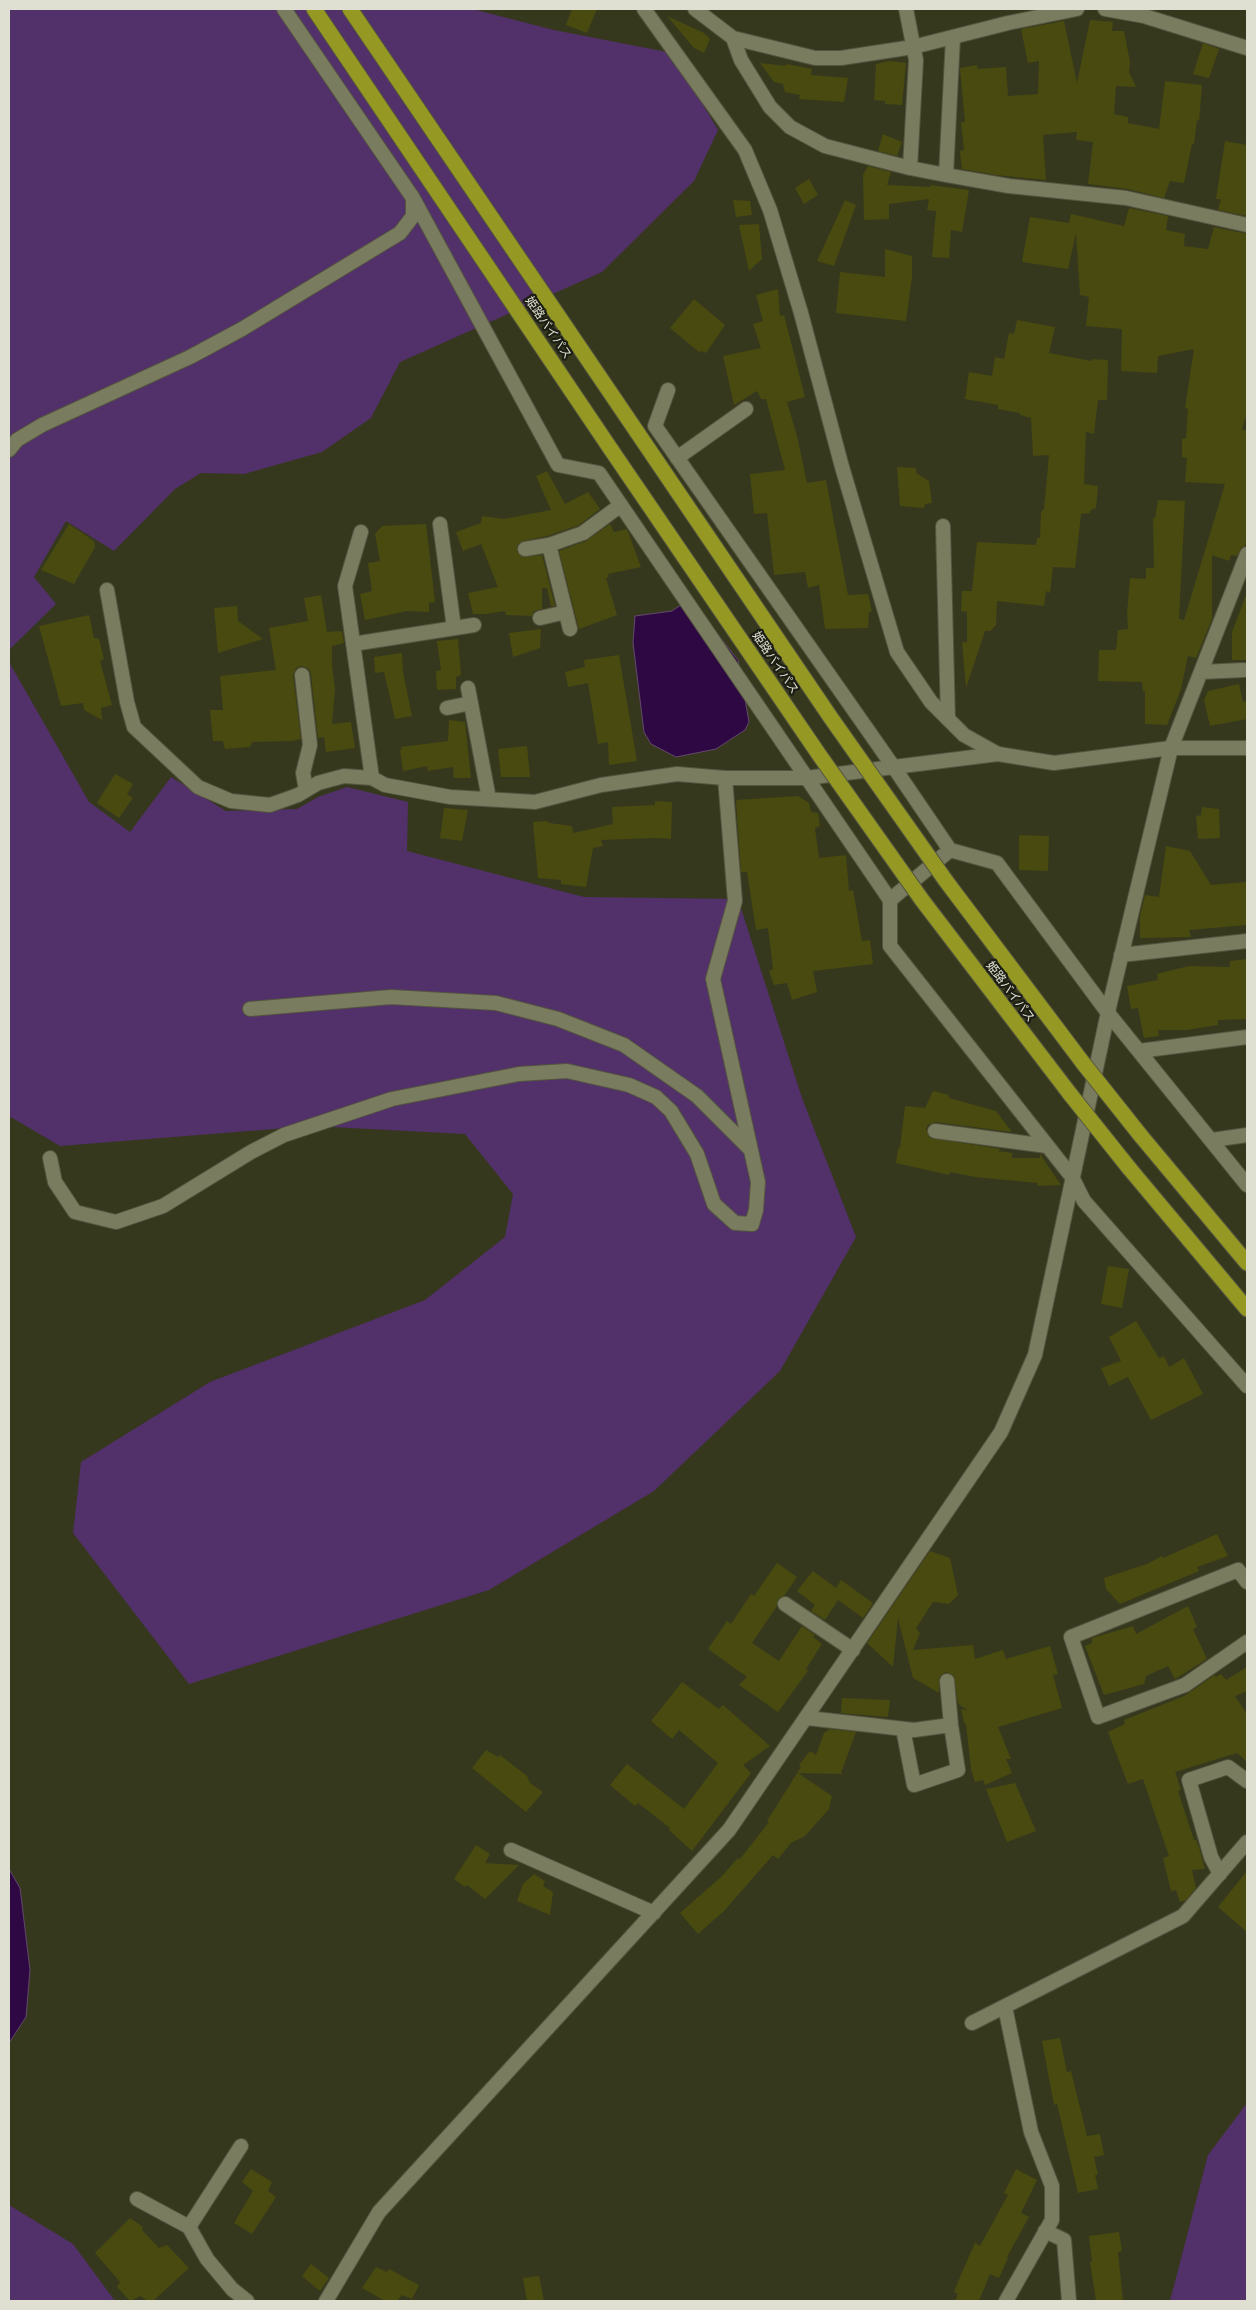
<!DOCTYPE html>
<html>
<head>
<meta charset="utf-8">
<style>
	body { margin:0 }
	#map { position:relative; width:1256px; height:2310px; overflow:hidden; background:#36381e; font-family:Bitter,serif }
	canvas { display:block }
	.frame { position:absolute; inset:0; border:10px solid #dfe0d1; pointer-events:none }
</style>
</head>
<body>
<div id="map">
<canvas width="1256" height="2310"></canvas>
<div class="frame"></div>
</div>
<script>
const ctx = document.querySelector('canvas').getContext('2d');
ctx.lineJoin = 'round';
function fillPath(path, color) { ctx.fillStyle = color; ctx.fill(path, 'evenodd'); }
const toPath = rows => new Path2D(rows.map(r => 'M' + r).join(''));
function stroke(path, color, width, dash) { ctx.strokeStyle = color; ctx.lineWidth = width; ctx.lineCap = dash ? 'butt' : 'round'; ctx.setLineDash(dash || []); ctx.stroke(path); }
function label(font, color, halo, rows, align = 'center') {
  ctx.font = font + ' Bitter,"Noto Sans JP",serif'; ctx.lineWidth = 4.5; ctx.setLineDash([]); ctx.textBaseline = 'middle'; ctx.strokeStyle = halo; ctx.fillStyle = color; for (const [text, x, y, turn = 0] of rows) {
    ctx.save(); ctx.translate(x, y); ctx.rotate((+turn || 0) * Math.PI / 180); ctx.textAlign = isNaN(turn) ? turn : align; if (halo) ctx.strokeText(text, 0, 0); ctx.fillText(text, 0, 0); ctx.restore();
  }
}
const green = toPath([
	[9,9,472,9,554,30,672,53,718,130,694,181,602,272,400,362,371,418,322,452,244,474,201,473,175,489,114,551,66,521,34,577,56,604,9,650],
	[9,662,89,802,130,832,171,777,226,811,297,809,318,797,347,787,408,802,407,851,584,897,738,899,802,1098,856,1237,780,1371,654,1491,489,1590,189,1684,73,1533,81,1462,210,1382,425,1300,505,1237,513,1194,465,1134,312,1126,60,1146,9,1116],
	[1247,2103,1247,2301,1170,2301,1208,2155],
	[9,2205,73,2244,115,2301,9,2301]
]);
const water = toPath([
	[690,599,738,660,749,722,745,730,716,749,676,757,651,744,644,732,633,643,635,616,672,611,690,599],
	[9,1869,20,1888,30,1970,26,2017,9,2043,9,1869]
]);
const building = toPath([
	[572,9,597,9,587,33,566,25],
	[667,16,704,33,710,39,704,53,694,48],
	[1090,20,1113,22,1112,31,1124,31,1130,62,1129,72,1136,87,1116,86,1114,114,1128,117,1128,123,1159,129,1165,81,1202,85,1199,121,1197,120,1194,144,1192,144,1184,183,1170,181,1164,198,1128,189,1088,184,1093,142,1076,140,1077,132,1043,135,1046,180,996,175,962,169,960,151,964,150,961,122,965,122,960,68,977,65,978,69,1006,67,1008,96,1038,94,1039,61,1028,63,1021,29,1064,21,1077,83],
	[1203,43,1219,49,1209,78,1193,74],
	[889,61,906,63,902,105,885,104,885,101,874,100,876,64],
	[760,63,786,66,786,64,812,69,811,75,848,78,844,102,799,99,800,95,785,92,783,84,774,82],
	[883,134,902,142,897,156,878,151],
	[1225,141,1247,145,1247,216,1218,210,1221,199,1216,199],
	[868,166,891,172,887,185,930,187,930,185,969,190,962,232,951,230,949,258,932,257,936,211,927,210,929,199,889,204,889,219,864,220,863,175],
	[809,179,818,195,804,204,795,188],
	[733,200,750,201,752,215,736,217],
	[845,200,856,205,834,266,817,261],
	[1129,208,1168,216,1166,230,1185,234,1184,246,1208,249,1214,227,1247,234,1247,413,1242,429,1247,431,1247,537,1245,546,1241,548,1237,556,1231,555,1229,561,1212,555,1212,619,1196,658,1188,656,1181,689,1167,725,1145,724,1145,691,1143,691,1142,682,1098,681,1099,650,1116,650,1118,630,1128,629,1127,614,1130,578,1146,579,1146,568,1154,568,1153,518,1155,518,1158,500,1185,501,1179,619,1184,620,1225,484,1185,482,1187,458,1182,457,1182,439,1186,438,1188,409,1185,408,1194,349,1158,356,1157,373,1121,371,1122,329,1086,326,1089,297,1080,295,1076,233,1068,269,1022,262,1030,217,1069,223,1071,214,1124,226],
	[759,224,762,259,749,271,739,225],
	[885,249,912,256,912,277,906,321,836,313,840,272,885,277],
	[778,289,780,316,784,315,805,397,787,402,797,436,807,483,826,480,848,595,868,594,872,611,869,612,868,628,825,629,819,585,808,588,805,572,774,575,767,513,754,514,750,474,785,470,766,399,761,399,757,391,734,405,723,356,761,348,753,324,763,321,756,295],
	[694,299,725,325,706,353,701,351,699,352,670,328],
	[1017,320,1055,327,1049,353,1092,361,1092,359,1108,360,1107,400,1098,400,1094,434,1086,432,1084,484,1098,486,1096,508,1091,510,1090,513,1081,514,1075,568,1053,567,1050,593,1046,591,1044,606,997,601,996,625,990,631,985,631,966,688,962,642,967,642,967,612,961,611,962,591,972,591,977,542,1036,545,1037,538,1040,538,1041,512,1044,509,1049,455,1033,456,1031,418,1020,415,1020,413,998,409,998,405,965,399,969,372,992,376,995,357,1004,359,1009,333,1014,334],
	[897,467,916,468,916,473,929,481,932,503,925,504,924,508,900,506],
	[547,471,565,504,588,492,600,509,579,525,547,536,523,541,517,546,517,551,522,557,542,555,555,606,551,606,547,588,542,588,542,609,534,611,532,616,506,615,505,611,485,614,473,614,468,593,498,587,481,544,463,551,456,532,481,523,482,516,504,519,551,510,536,476],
	[69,524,94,541,95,547,74,584,41,570],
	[426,524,435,602,429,603,429,612,407,611,365,620,360,594,372,591,368,563,380,561,375,534,382,526],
	[610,524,614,532,627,529,641,567,608,574,609,577,606,578,617,615,579,629,559,551,586,541],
	[321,595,327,632,342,631,344,643,332,646,332,666,335,689,332,724,351,722,355,748,326,752,324,737,318,738,311,674,309,669,302,666,296,668,293,676,301,739,292,741,252,742,250,747,225,749,223,741,213,741,210,710,223,710,220,676,276,670,269,628,308,621,304,598],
	[1246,595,1247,660,1232,660,1232,632],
	[237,606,238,621,263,639,218,653,214,608],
	[89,615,94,638,99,639,104,659,100,661,112,705,101,708,102,720,84,710,83,703,61,706,39,626],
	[541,629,540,648,513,657,509,633],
	[458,639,461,675,456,677,456,689,437,690,436,671,441,670,437,641],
	[402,653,403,672,412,716,395,719,384,672,375,673,374,657],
	[619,655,637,761,609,765,608,742,598,744,588,683,568,687,565,672,585,667,584,660],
	[1239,684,1243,702,1247,701,1247,719,1210,726,1204,700,1208,691],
	[449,720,465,722,471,778,454,778,453,767,428,771,427,766,403,771,400,750,402,750,401,747,448,741],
	[527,746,530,777,501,777,498,749],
	[115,774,133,784,127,794,133,798,119,818,97,803],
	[798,796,809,803,811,812,818,813,820,826,815,828,819,858,846,855,849,891,853,890,862,941,870,940,873,964,813,971,817,992,792,1000,787,983,774,985,769,971,773,969,768,928,756,930,747,872,741,872,736,800],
	[655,801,672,802,671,839,655,838,601,840,603,846,593,848,586,887,561,884,561,880,538,878,533,822,547,821,549,823,572,826,573,833,613,824,612,807,655,805],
	[1202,807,1219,809,1220,838,1198,839,1196,816,1201,815],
	[444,808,468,810,462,841,440,838],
	[1019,835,1049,836,1048,871,1019,870],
	[1166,846,1190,851,1211,885,1247,882,1247,925,1189,930,1191,937,1140,938,1140,916,1145,895,1159,897],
	[1247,959,1247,1019,1218,1020,1218,1025,1187,1030,1158,1030,1159,1036,1144,1038,1138,1008,1131,1009,1127,986,1158,980,1157,974,1189,966,1230,967,1230,961],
	[933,1091,949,1095,949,1098,996,1111,1012,1132,936,1122,928,1125,926,1129,930,1138,1001,1149,998,1151,1012,1153,1012,1158,1040,1158,1040,1154,1061,1185,1037,1186,1038,1183,975,1177,950,1172,949,1175,896,1163,898,1149,900,1148,905,1106,925,1108],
	[1108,1266,1129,1269,1122,1308,1101,1304],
	[1136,1321,1159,1358,1164,1356,1169,1367,1184,1358,1203,1394,1151,1420,1128,1377,1109,1386,1101,1368,1121,1361,1109,1337],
	[1217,1534,1228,1556,1197,1567,1199,1571,1120,1604,1106,1589,1104,1578,1147,1564,1162,1556,1163,1558],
	[930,1551,950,1558,958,1595,949,1604,933,1602,916,1628,920,1633,913,1650,973,1645,975,1659,1003,1650,1006,1659,1050,1646,1058,1674,1053,1675,1062,1708,998,1727,1011,1759,1006,1759,1012,1773,985,1785,983,1780,975,1782,971,1769,966,1724,964,1723,961,1709,968,1710,958,1704,954,1676,946,1672,939,1677,939,1693,913,1678,898,1618,893,1667,867,1643],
	[777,1563,797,1577,784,1596,778,1599,777,1606,752,1643,779,1661,802,1626,815,1635,813,1637,822,1644,806,1669,808,1671,778,1712,739,1685,747,1677,708,1649,727,1621,731,1624,751,1594,754,1596],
	[813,1571,836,1588,841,1580,873,1603,863,1618,838,1600,825,1620,811,1611,815,1605,797,1591],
	[1188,1606,1197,1627,1193,1629,1207,1659,1175,1679,1168,1666,1146,1676,1144,1684,1104,1695,1085,1646,1092,1643,1092,1638,1133,1626,1136,1634],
	[1247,1667,1247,1691,1235,1696,1247,1714,1247,1762,1237,1753,1175,1772,1181,1790,1178,1791,1194,1840,1196,1840,1199,1847,1205,1869,1192,1870,1196,1888,1186,1900,1180,1902,1176,1890,1171,1891,1163,1858,1169,1856,1143,1779,1128,1784,1108,1732,1125,1724,1124,1720,1184,1696,1215,1675,1216,1677,1221,1674,1226,1680],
	[682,1682,719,1709,723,1705,770,1746,743,1765,751,1773,692,1851,669,1830,670,1828,638,1803,635,1806,610,1785,627,1764,684,1809,718,1763,679,1730,672,1739,651,1721],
	[842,1698,890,1700,888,1717,841,1713],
	[830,1729,856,1732,841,1773,843,1774,798,1773,832,1796,829,1809,805,1836,791,1843,778,1859,773,1855,724,1911,698,1934,680,1913,721,1877,738,1858,740,1859,769,1822,767,1821,801,1767,799,1765,810,1751,816,1755,824,1733],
	[486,1750,498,1757,500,1755,527,1776,530,1783,543,1792,526,1812,472,1768],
	[1015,1783,1036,1831,1007,1842,986,1789],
	[476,1845,490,1854,485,1863,519,1865,485,1899,467,1885,465,1887,454,1879],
	[1247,1871,1247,1932,1218,1907],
	[534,1874,545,1881,543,1886,553,1892,550,1915,517,1901,523,1884],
	[1060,2038,1067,2072,1071,2071,1087,2136,1100,2134,1104,2155,1094,2157,1098,2174,1095,2175,1098,2189,1078,2193,1057,2104,1054,2105,1042,2041],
	[251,2169,272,2182,268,2191,276,2197,252,2234,234,2223,253,2191,242,2182],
	[1016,2169,1037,2180,1021,2213,1029,2217,1007,2257,1008,2258,999,2278,990,2274,979,2301,955,2301,958,2294,954,2292,962,2272,975,2243,980,2246,1008,2195,1004,2193],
	[130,2218,143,2227,142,2230,159,2248,167,2245,189,2268,153,2301,148,2301,140,2296,130,2301,117,2287,120,2282,95,2253],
	[1119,2232,1122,2251,1118,2252,1123,2301,1096,2301,1090,2262,1092,2262,1089,2236],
	[311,2264,329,2278,320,2291,302,2276],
	[376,2267,387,2272,389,2269,419,2285,412,2299,402,2295,397,2301,385,2301,362,2288],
	[539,2276,544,2301,527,2301,523,2278]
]);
const minor = toPath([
	[695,9,733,38,815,58,841,58,913,47,1008,23,1077,9],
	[906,9,916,60,910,168],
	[1105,9,1144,16,1247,48],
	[733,38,741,60,770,107,790,127,825,146,910,168,946,175,1009,186,1126,198,1247,225],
	[946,175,953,37],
	[413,198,558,465,599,473,890,900,890,946,1072,1177,1084,1201,1247,1386],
	[668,390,655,426,895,769,950,850],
	[9,450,17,440,42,425,190,357,242,329,400,233,413,216,413,198,284,9],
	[677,458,746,409],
	[440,524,454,628],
	[943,526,948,719],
	[361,532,345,586,372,778],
	[549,545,570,629],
	[525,549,549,545,583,533,621,505],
	[107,590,127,702,134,727,198,787,231,801,270,805,298,795,318,783,344,776,372,778,385,785,450,797,535,802,601,785,677,774,725,778,806,778,998,754],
	[540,618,566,612],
	[353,644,474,625],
	[1201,672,1244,670],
	[302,675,310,745,303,773,306,790],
	[468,688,489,799],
	[447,708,471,703],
	[890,900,950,850,997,863,1108,1013,1247,1185],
	[1121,955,1247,941],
	[250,1009,391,997,496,1003,558,1019,624,1045,697,1096,751,1150],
	[1139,1051,1247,1037],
	[935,1131,1047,1146],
	[1212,1140,1247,1135],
	[50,1158,55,1182,75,1212,116,1222,163,1206,251,1152,284,1135,392,1099,519,1074,567,1071,629,1085,656,1097,671,1111,697,1154,714,1204,735,1223,752,1224,756,1210,758,1182,713,979,735,901,725,778],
	[1247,1582,1238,1570,1071,1637,1098,1717,1185,1685,1247,1642],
	[785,1604,853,1650],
	[807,1718,914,1730,951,1725],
	[903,1729,914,1785,958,1770,951,1725,947,1681],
	[511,1850,654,1913],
	[1220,1874,1211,1857,1189,1780,1228,1767,1247,1781],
	[1005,2007,1031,2132,1052,2186,1052,2220,1006,2301],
	[972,2023,1183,1916,1247,1842],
	[137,2199,189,2227,207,2259,232,2289,247,2301],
	[189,2227,241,2146],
	[1045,2231,1064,2240,1069,2301],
	[326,2301,379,2212,729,1830,1001,1432,1035,1355,1110,1003,1171,748,1247,554]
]);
const tertiary = toPath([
	[644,9,745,150,770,210,801,313,842,467,897,652,931,702,964,735,998,754,1054,763,1171,748,1247,748]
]);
const motorway = toPath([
	[314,9,612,451],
	[350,9,637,432],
	[946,881,1083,1063],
	[922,900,1070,1094],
	[1141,1136,1247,1263],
	[1129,1168,1247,1309]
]);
const motorwayBridge = toPath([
	[637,432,831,718,946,881],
	[612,451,820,756,922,900],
	[1083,1063,1141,1136],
	[1070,1094,1129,1168]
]);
const streetNames = [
	["姫路バイパス",548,328,56],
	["姫路バイパス",775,663,56],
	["姫路バイパス",1010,992,53]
];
fillPath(green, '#523069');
fillPath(water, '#2d0842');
stroke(water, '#62496d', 1);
fillPath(building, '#484a0f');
stroke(minor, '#54553f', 16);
stroke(tertiary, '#54553f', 16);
stroke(motorway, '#54553f', 17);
stroke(minor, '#7a7c60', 14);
stroke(tertiary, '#7a7c60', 14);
stroke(motorway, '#959822', 15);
stroke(motorwayBridge, '#54553f', 17, []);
stroke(motorwayBridge, '#959822', 15);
label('12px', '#dfe0d1', '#1d1e13', streetNames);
</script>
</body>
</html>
